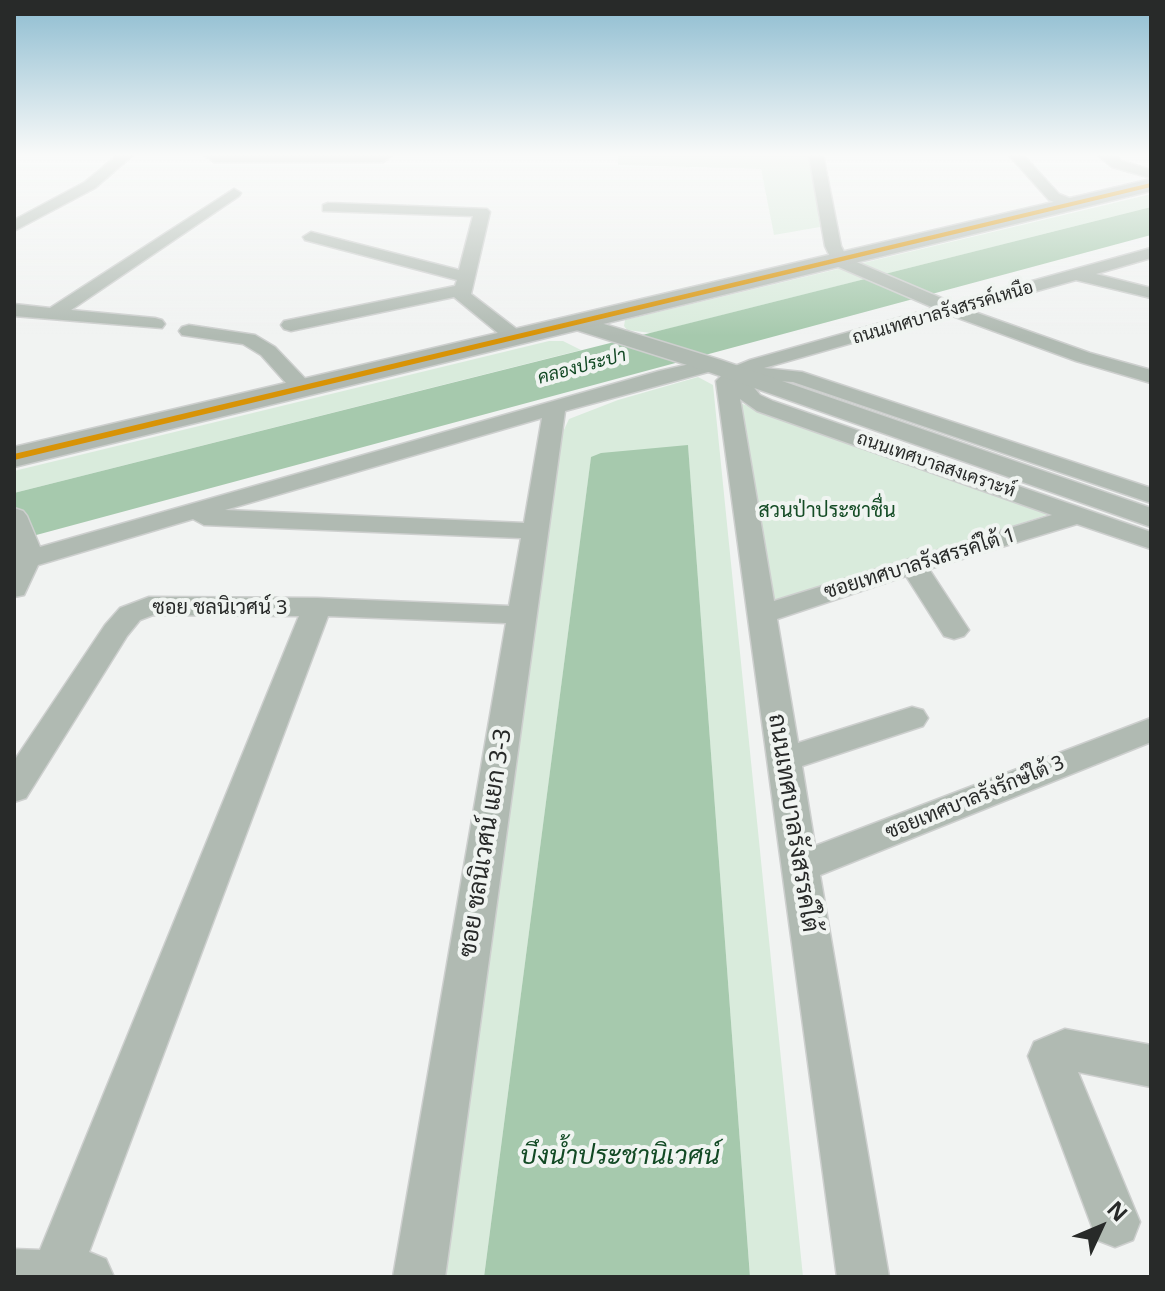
<!DOCTYPE html>
<html>
<head>
<meta charset="utf-8">
<style>
	body { margin:0 }
	#map { position:relative; width:1165px; height:1291px; overflow:hidden; background:#f1f3f2; font-family:"Noto Sans",sans-serif }
	canvas { display:block }
	.frame { position:absolute; inset:0; border:16px solid #282a29; pointer-events:none }
	.north { position:absolute; left:1061px; top:1187px; width:80px; height:80px; -webkit-text-stroke:6px #f0f4f1; paint-order:stroke; rotate:46deg; font-size:22px; font-weight:700; line-height:32px; text-align:center; color:#282a29 }
	.north::after { content:''; display:block; margin:auto; width:28px; height:36px; background:#282a29; clip-path:polygon(50% 0,100% 100%,50% 72%,0 100%) }
</style>
</head>
<body>
<div id="map">
<canvas width="1165" height="1291"></canvas>
<div class="frame"></div>
<div class="north">N</div>
</div>
<script>
const ctx = document.querySelector('canvas').getContext('2d');
ctx.lineJoin = 'round';
function fillPath(path, color) { ctx.fillStyle = color; ctx.fill(path, 'evenodd'); }
const toPath = rows => new Path2D(rows.map(r => 'M' + r).join(''));
function stroke(path, color, width, dash) { ctx.strokeStyle = color; ctx.lineWidth = width; ctx.lineCap = dash ? 'butt' : 'round'; ctx.setLineDash(dash || []); ctx.stroke(path); }
function label(font, color, halo, rows, align = 'center') {
  ctx.font = font + ' "Noto Sans",Sarabun,sans-serif'; ctx.lineWidth = 8; ctx.setLineDash([]); ctx.textBaseline = 'middle'; ctx.strokeStyle = halo; ctx.fillStyle = color; for (const [text, x, y, turn = 0] of rows) {
    ctx.save(); ctx.translate(x, y); ctx.rotate((+turn || 0) * Math.PI / 180); ctx.textAlign = isNaN(turn) ? turn : align; if (halo) ctx.strokeText(text, 0, 0); ctx.fillText(text, 0, 0); ctx.restore();
  }
}
const green = toPath([
	[618,155,811,155,820,227,774,235,761,169,618,165],
	[1151,194,1151,207,651,333,627,330,624,326,625,320],
	[549,341,563,341,581,350,14,493,14,471],
	[698,377,713,385,803,1277,750,1277,688,446,591,458,484,1277,431,1277,555,449,569,419,618,400],
	[737,402,1052,513,769,608]
]);
const water = toPath([
	[1151,207,1151,235,14,541,14,493],
	[688,445,750,1277,484,1277,591,457,601,453]
]);
const minor = toPath([
	[118,155,133,155,95,188,14,231,14,220,85,182,118,155],
	[204,155,392,155,383,162,214,162,204,155],
	[809,155,823,155,841,246,847,258,953,303,1151,248,1151,258,1096,274,1151,288,1151,298,1076,280,969,310,1090,353,1151,370,1151,383,1076,361,950,315,764,368,802,372,1151,488,1151,503,793,382,747,379,760,395,773,401,1151,532,1151,549,1077,524,929,569,969,630,964,636,954,639,944,636,906,576,777,619,798,743,912,707,923,710,928,718,923,726,802,766,815,846,1151,718,1151,742,820,875,889,1277,837,1277,716,381,728,369,750,360,934,308,834,265,825,246,809,155],
	[740,399,757,411,1052,515,774,601,740,399],
	[1009,155,1023,155,1059,194,1079,202,1079,208,1069,208,1049,200,1009,155],
	[1098,155,1113,155,1122,161,1151,170,1151,178,1112,167,1098,155],
	[234,189,241,193,239,196,71,310,155,318,162,320,165,324,162,328,14,316,14,304,50,308,234,189],
	[328,203,487,209,490,212,471,294,523,334,526,338,523,342,509,342,454,297,291,331,284,329,281,325,284,321,455,286,457,280,305,240,303,237,311,232,459,270,473,216,323,211,323,205,328,203],
	[189,325,255,335,275,347,314,388,303,394,295,393,261,355,243,344,182,335,179,331,182,327,189,325],
	[712,359,719,361,722,365,719,369,565,411,445,1277,393,1277,506,623,328,616,89,1252,106,1259,114,1277,14,1277,14,1249,40,1250,299,616,153,615,140,620,127,636,26,798,14,802,14,761,105,625,120,608,149,597,317,598,509,606,521,538,204,525,193,519,38,565,24,595,14,597,14,508,23,511,27,516,40,547,659,371,712,359],
	[542,418,524,523,225,510,542,418],
	[1065,1029,1151,1045,1151,1087,1078,1072,1140,1222,1133,1240,1115,1247,1097,1240,1028,1056,1034,1042,1065,1029]
]);
const tertiary = toPath([
	[578,316,721,360,1151,508,1151,527,703,370,570,328,567,323,570,318,578,316]
]);
const secondary = toPath([
	[1151,179,1151,191,14,467,14,447,1151,179]
]);
const bus1 = toPath([
	[1151,183,1151,187,14,460,14,454,1151,183]
]);
const farStreetnames = [
	["ถนนเทศบาลรังสรรค์เหนือ",943,313,-16],
	["ถนนเทศบาลสงเคราะห์",936,465,19]
];
const farWaternames = [
	["คลองประปา",582,367,-15]
];
const parkNames = [
	["สวนป่าประชาชื่น",827,511]
];
const streetNames = [
	["ซอยเทศบาลรังสรรค์ใต้ 1",920,564,-17],
	["ซอย ชลนิเวศน์ 3",220,608],
	["ซอยเทศบาลรังรักษ์ใต้ 3",975,798,-22]
];
const nearStreetnames = [
	["ถนนเทศบาลรังสรรค์ใต้",793,823,81],
	["ซอย ชลนิเวศน์ แยก 3-3",486,843,-81]
];
const nearWaternames = [
	["บึงน้ำประชานิเวศน์",620,1157]
];
fillPath(green, '#d9ebdc');
fillPath(water, '#a6c9ad');
stroke(minor, '#cdcfce', 3);
stroke(tertiary, '#cdcfce', 3);
stroke(secondary, '#cdcfce', 3);
fillPath(minor, '#b0bab2');
fillPath(tertiary, '#b0bab2');
fillPath(secondary, '#b0b8b1');
fillPath(bus1, '#d89306');
const sky = ctx.createLinearGradient(0, 0, 0, 336);
sky.addColorStop(0, '#8dbcd0');
sky.addColorStop(0.46, '#f9faf9');
sky.addColorStop(1, '#f9faf900');
ctx.fillStyle = sky;
ctx.fillRect(0, 0, 1165, 336);
label('18px', '#282a29', '#f0f4f1', farStreetnames);
label('italic 18px', '#124924', '#f0f4f1', farWaternames);
label('20px', '#154c26', '#f0f4f1', parkNames);
label('20px', '#282a29', '#f0f4f1', streetNames);
label('24px', '#282a29', '#f0f4f1', nearStreetnames);
label('italic 26px', '#124924', '#f0f4f1', nearWaternames);
</script>
</body>
</html>
